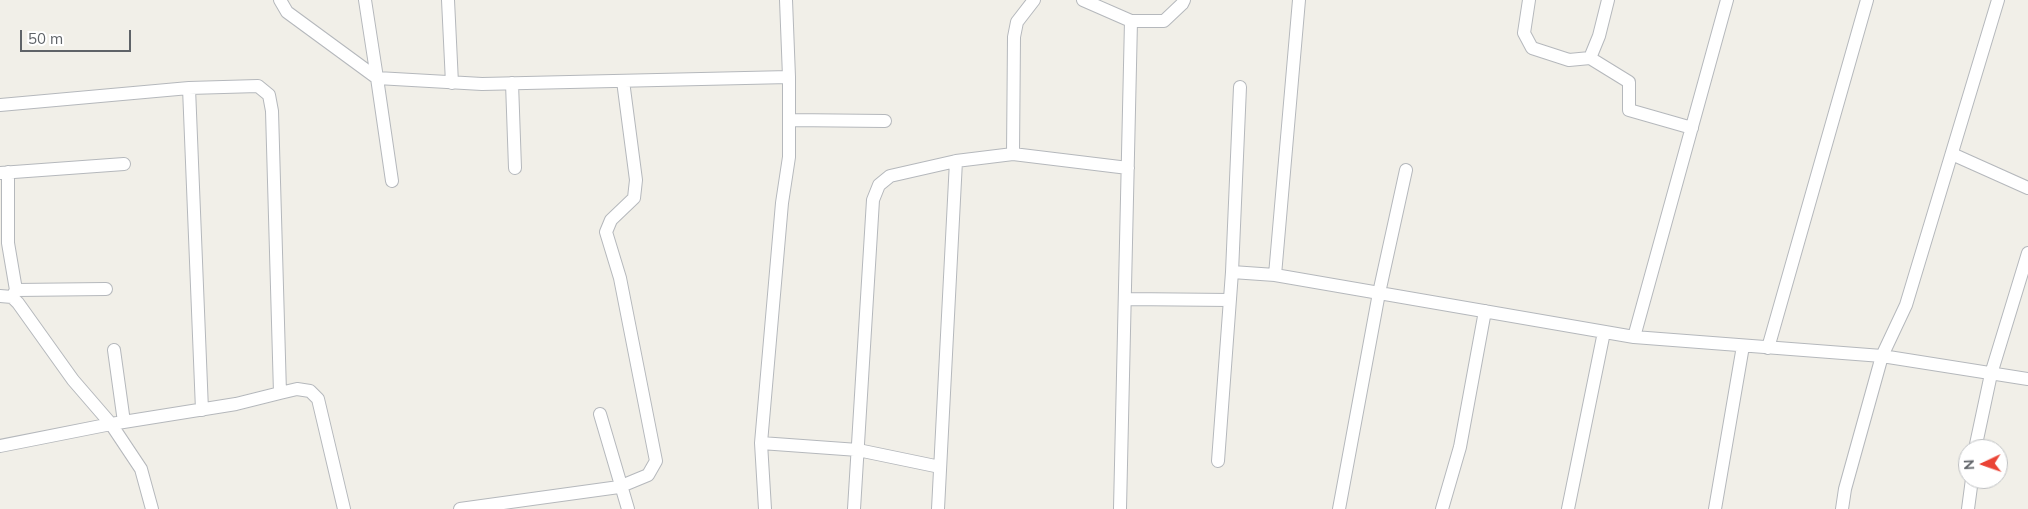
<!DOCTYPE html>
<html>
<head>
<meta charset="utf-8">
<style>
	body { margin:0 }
	#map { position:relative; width:2028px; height:509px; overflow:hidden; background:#f1efe8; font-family:Mulish,sans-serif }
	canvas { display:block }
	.north { position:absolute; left:1958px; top:439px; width:50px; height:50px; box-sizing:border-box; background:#fff; border:1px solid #bfc1c3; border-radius:50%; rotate:267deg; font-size:14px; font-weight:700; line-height:20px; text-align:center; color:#5f6368 }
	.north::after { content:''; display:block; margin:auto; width:18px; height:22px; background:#ea4335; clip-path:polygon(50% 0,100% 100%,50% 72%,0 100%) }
	.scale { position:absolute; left:20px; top:30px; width:111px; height:22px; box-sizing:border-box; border:2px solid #5f6368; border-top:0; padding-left:6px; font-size:15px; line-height:18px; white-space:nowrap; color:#5f6368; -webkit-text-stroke:4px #fff; paint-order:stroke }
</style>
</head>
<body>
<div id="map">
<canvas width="2028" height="509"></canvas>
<div class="north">N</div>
<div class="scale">50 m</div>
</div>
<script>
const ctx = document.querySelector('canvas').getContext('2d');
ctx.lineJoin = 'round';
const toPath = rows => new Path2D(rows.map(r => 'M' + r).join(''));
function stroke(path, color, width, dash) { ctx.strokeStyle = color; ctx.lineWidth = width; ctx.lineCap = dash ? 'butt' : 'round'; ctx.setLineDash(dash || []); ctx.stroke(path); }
const street = toPath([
	[280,0,287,12,377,78],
	[365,0,377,78],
	[448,0,452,83],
	[1083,0,1131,21,1164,21,1182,4,1184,0],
	[1529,0,1524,33,1532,48,1569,60,1590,58,1599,36,1608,0],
	[1590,58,1629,82,1629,110,1692,128],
	[512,83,515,168],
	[189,88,202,410],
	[0,105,189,88,258,86,269,95,272,111,280,393,297,389,310,391,318,399,344,509],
	[789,120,885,121],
	[1013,154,1128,168],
	[1952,154,2028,188],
	[8,172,8,243,16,290,12,297],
	[0,173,124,164],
	[392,181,377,78,482,84,789,77],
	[1232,272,1275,275,1634,337,1882,356,2028,379],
	[1275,275,1299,0],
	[16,290,106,289],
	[0,296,12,297,18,303,73,380,111,424,141,469,152,509],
	[1125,299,1230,300],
	[1634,337,1727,0],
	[1768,348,1867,0],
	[114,350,124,422],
	[600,414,628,509],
	[761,443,858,450,940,467],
	[0,446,111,424,236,404,280,393],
	[1975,449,1991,374,2028,253],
	[1218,461,1232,272,1240,87],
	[460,509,619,487,648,475,656,461,620,278,606,232,611,220,634,198,636,180,623,81],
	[765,509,761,443,782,203,789,157,789,77,786,0],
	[854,509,873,200,879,185,890,176,956,161],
	[938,509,956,161,1013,154,1014,37,1017,22,1034,0],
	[1120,509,1131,21],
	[1339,509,1379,293,1406,170],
	[1442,509,1460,447,1485,311],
	[1568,509,1604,332],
	[1715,509,1743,346],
	[1842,509,1845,489,1882,356,1906,305,1998,0],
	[1968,509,1972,479]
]);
stroke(street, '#b5b8bc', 14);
stroke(street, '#fff', 12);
</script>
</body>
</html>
